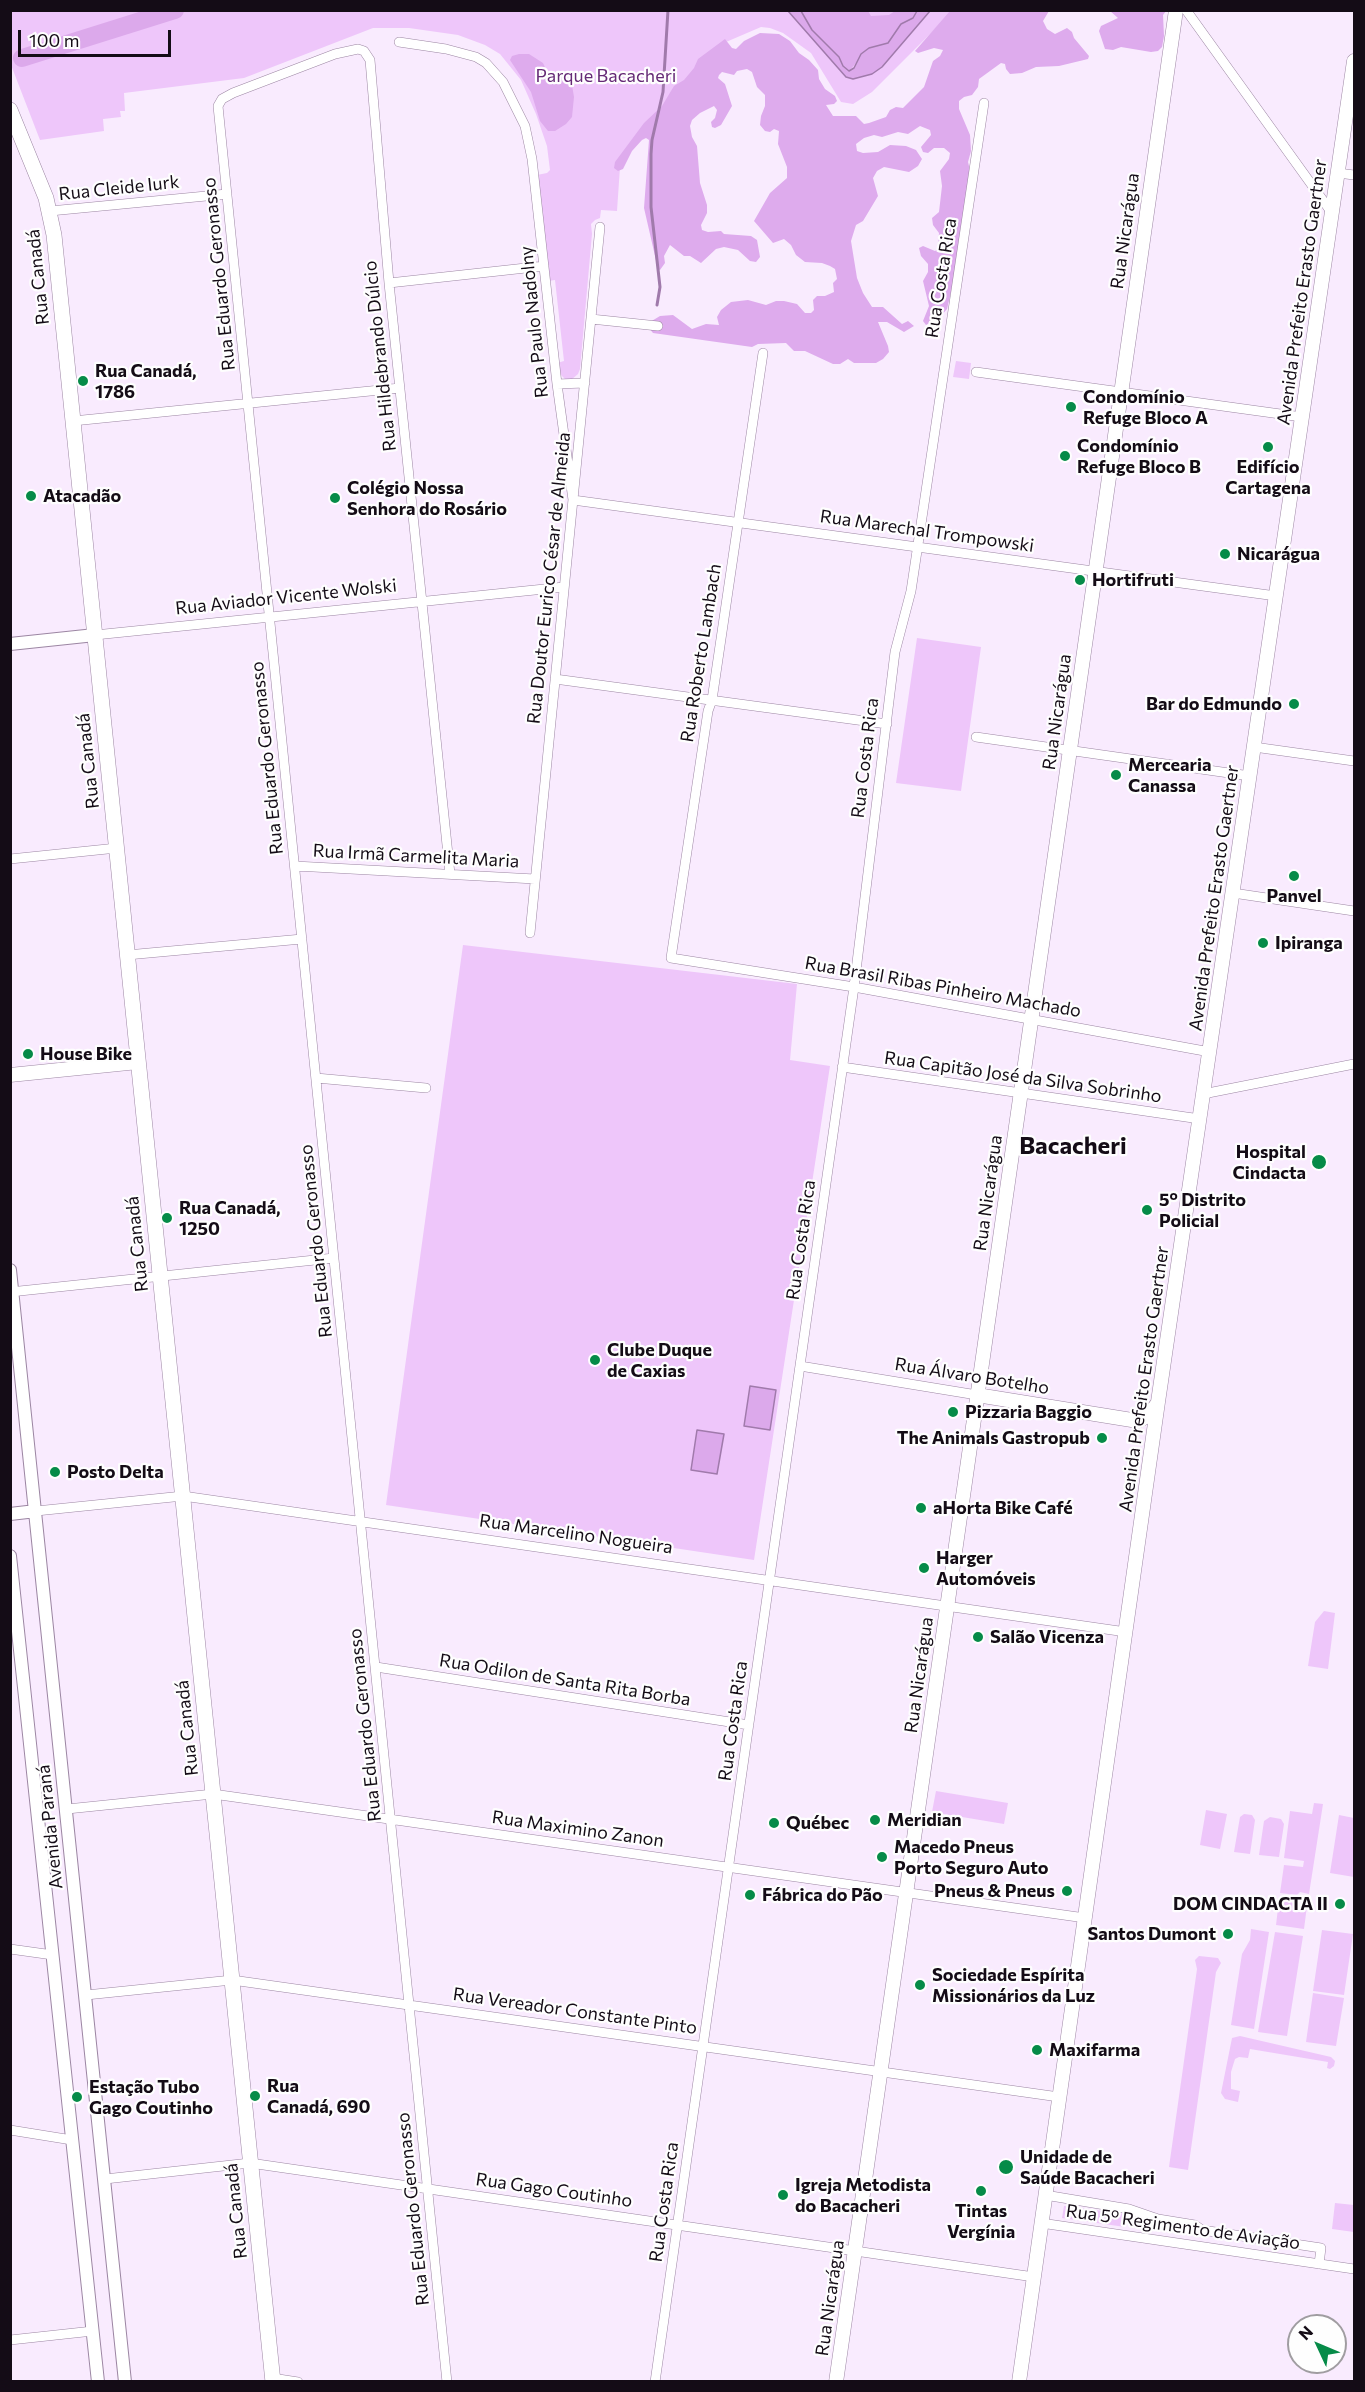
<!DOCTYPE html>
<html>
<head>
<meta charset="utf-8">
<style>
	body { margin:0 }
	#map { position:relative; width:1365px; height:2392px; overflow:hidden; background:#f9ebfe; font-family:Commissioner,sans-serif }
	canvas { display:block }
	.frame { position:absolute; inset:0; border:12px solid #140c16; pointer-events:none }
	.north { position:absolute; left:1287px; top:2314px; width:60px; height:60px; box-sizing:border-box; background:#fefefe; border:2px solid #a09da1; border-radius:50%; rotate:314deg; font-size:16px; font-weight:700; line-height:24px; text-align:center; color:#140c16 }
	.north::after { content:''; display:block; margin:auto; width:21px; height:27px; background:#068b48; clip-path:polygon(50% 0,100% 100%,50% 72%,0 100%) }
	.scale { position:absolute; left:18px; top:30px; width:153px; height:27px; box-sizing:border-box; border:3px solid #140c16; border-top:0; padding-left:8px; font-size:18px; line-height:21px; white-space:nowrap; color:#140c16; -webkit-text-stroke:4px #fefefe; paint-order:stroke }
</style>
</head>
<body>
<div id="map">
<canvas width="1365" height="2392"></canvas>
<div class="frame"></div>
<div class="north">N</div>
<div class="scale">100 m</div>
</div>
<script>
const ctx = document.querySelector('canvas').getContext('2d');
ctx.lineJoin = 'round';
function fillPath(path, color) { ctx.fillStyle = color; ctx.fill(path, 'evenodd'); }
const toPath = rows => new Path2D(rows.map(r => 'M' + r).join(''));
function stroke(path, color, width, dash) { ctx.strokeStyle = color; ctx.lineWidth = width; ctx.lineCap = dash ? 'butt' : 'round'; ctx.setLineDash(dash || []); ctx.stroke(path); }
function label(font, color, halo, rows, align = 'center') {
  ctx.font = font + ' Commissioner,sans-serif'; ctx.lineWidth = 4.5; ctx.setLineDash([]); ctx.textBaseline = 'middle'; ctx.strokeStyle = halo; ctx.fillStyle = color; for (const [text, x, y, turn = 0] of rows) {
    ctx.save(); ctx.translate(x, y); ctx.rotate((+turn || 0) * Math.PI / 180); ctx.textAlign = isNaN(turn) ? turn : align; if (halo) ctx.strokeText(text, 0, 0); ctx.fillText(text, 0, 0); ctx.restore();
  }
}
const green = toPath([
	[10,11,953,11,872,92,853,104,841,102,811,53,783,33,770,28,761,27,726,42,641,137,620,167,617,211,601,210,600,218,595,220,591,224,592,234,580,369,578,374,571,380,566,380,559,373,557,363,564,361,555,280,548,281,537,175,547,173,550,170,547,146,536,114,521,80,500,54,485,45,458,35,409,28,373,28,244,78,124,93,125,111,120,111,121,117,103,119,104,131,40,140,11,65],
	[956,361,971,363,969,379,953,377],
	[917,638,981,647,961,791,896,783],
	[463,945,797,984,790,1060,830,1066,754,1560,386,1505],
	[1324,1611,1335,1613,1328,1669,1308,1666,1315,1622],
	[936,1791,1008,1803,1004,1824,932,1812],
	[1314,1803,1323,1804,1309,1894,1300,1892,1297,1895,1280,1893,1284,1865,1303,1867,1304,1861,1284,1858,1290,1811,1312,1814],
	[1206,1810,1227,1814,1220,1849,1200,1845],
	[1244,1814,1252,1815,1255,1820,1250,1854,1234,1852,1240,1817],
	[1339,1815,1354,1818,1354,1877,1330,1873],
	[1270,1817,1281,1819,1284,1824,1279,1857,1259,1855,1264,1821],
	[1279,1900,1307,1906,1304,1929,1276,1925],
	[1251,1929,1269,1932,1254,2029,1231,2025,1242,1954,1250,1940],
	[1322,1930,1353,1934,1344,1995,1313,1991],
	[1275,1932,1303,1936,1287,2036,1258,2032],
	[1199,1956,1218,1958,1221,1963,1216,1972,1188,2170,1169,2167,1197,1969,1195,1960],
	[1313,1993,1344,1998,1336,2046,1306,2042],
	[1240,2036,1331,2057,1335,2061,1334,2066,1330,2069,1327,2068,1328,2062,1250,2049,1248,2058,1239,2057,1235,2059,1231,2072,1231,2089,1240,2091,1238,2102,1225,2099,1221,2093,1232,2038],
	[1335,2203,1354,2205,1354,2232,1332,2229],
	[1064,2206,1126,2214,1125,2227,1062,2218]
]);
const forest = toPath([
	[801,11,868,11,871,16,889,15,895,11,917,11,913,18,904,22,897,30,888,43,869,48,849,71,843,66,836,54,812,30],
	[950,11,1049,11,1043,21,1047,29,1055,34,1067,28,1072,32,1074,38,1089,56,1088,59,1059,66,1036,67,1022,73,1010,74,1006,69,1005,64,1001,63,979,79,978,87,972,95,964,97,959,101,959,109,970,135,971,151,968,162,970,170,953,284,947,309,941,316,926,325,923,321,929,306,923,281,928,272,928,264,921,256,919,248,923,246,935,251,938,249,939,233,933,225,932,218,939,212,942,186,940,171,949,159,950,153,944,148,934,148,928,153,923,152,921,147,931,135,930,130,920,126,908,134,898,132,882,137,874,135,864,138,856,144,857,151,863,153,878,152,890,145,906,146,916,150,922,159,918,166,909,172,884,167,877,171,873,178,878,196,863,221,856,225,851,241,857,278,863,293,872,307,883,307,902,324,908,321,914,326,904,332,887,322,878,322,888,346,889,352,883,359,876,363,854,363,848,359,840,364,833,364,805,351,794,351,786,343,758,344,752,347,653,333,649,328,650,322,660,316,673,315,692,329,706,324,719,325,717,317,721,310,731,302,748,300,766,305,776,301,784,301,797,304,805,313,811,313,814,310,813,300,817,296,825,296,834,292,833,283,837,279,835,269,830,266,822,263,805,262,796,255,791,245,784,239,773,243,754,221,770,193,787,178,787,167,778,144,779,131,774,129,770,132,765,131,760,125,761,116,765,106,765,95,757,87,752,72,747,69,737,71,734,75,722,72,719,75,718,78,725,84,732,106,721,125,715,128,712,127,711,122,715,118,717,110,714,106,700,113,692,120,690,126,692,137,697,146,700,183,707,205,707,213,701,225,702,230,708,232,721,231,724,234,751,236,757,240,760,257,756,262,750,261,738,250,724,247,716,249,701,263,690,256,684,256,670,245,664,256,665,263,660,270,658,269,644,208,649,140,646,138,642,140,632,151,623,169,618,171,614,168,615,162,644,123,662,106,674,86,684,80,694,68,698,59,725,39,732,48,736,49,744,41,760,33,779,34,790,41,799,53,809,60,818,70,819,79,825,89,835,96,837,101,834,104,826,105,833,116,856,116,864,124,869,123,886,117,890,110,896,107,903,108,924,87,933,61,940,56,943,50,934,48,918,53,915,51],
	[1110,11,1166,11,1163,15,1164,36,1162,47,1158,51,1151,52,1121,47,1113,50,1105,49,1099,31,1101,26,1118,18],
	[519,54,529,54,543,63,549,76,561,72,567,75,572,85,574,97,572,117,566,124,555,131,548,131,540,121,531,92,510,60,512,56]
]);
const water = toPath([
	[788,11,801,11,812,30,839,57,843,66,849,71,854,68,861,54,869,48,888,43,901,24,913,18,917,11,930,11,882,67,872,74,853,79,846,77,788,11],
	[750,1386,776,1390,770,1430,744,1426,750,1386],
	[697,1430,724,1434,717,1474,691,1470,697,1430]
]);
const stream = toPath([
	[657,305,660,287,651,207,651,154,652,140,663,92,668,10]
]);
const river = toPath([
	[22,58,175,10]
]);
const minor = toPath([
	[1186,10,1332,213],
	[399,42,446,49,476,57,486,63,503,82,525,126,532,159,557,384,573,500,1276,596],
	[1338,173,1354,175],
	[50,211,227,194],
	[389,283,544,266],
	[591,319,658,326],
	[763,353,712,700,708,711,671,958,854,987,1210,1052],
	[976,372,1302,417],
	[557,384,585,383],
	[73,421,400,388],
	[95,635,564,587],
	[555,679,887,724],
	[976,737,1250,776],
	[1254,747,1354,761],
	[10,859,117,848],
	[295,866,535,879],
	[1233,893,1354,911],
	[530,933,600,227],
	[127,955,302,939],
	[842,1067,1200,1119],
	[316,1078,426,1088],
	[1203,1094,1354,1064],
	[10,1292,334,1258],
	[800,1366,977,1395],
	[36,1511,183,1496,1126,1632],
	[376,1667,749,1725],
	[67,1809,213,1794,1085,1918],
	[10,1949,53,1955],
	[86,1995,232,1980,1059,2097],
	[10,2130,72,2140],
	[105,2179,250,2163,1034,2277],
	[1045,2195,1129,2209,1158,2219,1195,2225,1202,2230,1321,2248,1319,2264],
	[1041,2223,1354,2269],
	[10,2340,93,2331],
	[272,2378,298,2382],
	[447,2382,218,106,222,99,233,93,335,54,358,49,364,51,370,60,389,283,450,874],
	[655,2382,854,987,895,652,911,591,984,103]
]);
const tertiary = toPath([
	[10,644,95,635],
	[10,1270,125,2382],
	[10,1514,36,1511],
	[10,1556,98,2382]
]);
const secondary = toPath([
	[10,1075,138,1062],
	[977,1395,1138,1421,1149,1415,1157,1404],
	[836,2382,1176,10],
	[1019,2382,1158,1402,1354,61]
]);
const primary = toPath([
	[10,110,46,198,54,235,273,2382]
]);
const markers = [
	[83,381,6,"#068b48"],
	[1071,407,6,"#068b48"],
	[1268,447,6,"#068b48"],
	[1065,456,6,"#068b48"],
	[31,496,6,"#068b48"],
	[335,498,6,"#068b48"],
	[1225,554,6,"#068b48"],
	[1080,580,6,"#068b48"],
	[1294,704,6,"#068b48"],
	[1116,775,6,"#068b48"],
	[1294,876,6,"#068b48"],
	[1263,943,6,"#068b48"],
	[28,1054,6,"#068b48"],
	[1319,1162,8,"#068b48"],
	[1147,1210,6,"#068b48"],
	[167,1218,6,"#068b48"],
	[595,1360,6,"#068b48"],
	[953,1412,6,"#068b48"],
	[1102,1438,6,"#068b48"],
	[55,1472,6,"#068b48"],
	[921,1508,6,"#068b48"],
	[924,1568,6,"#068b48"],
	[978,1637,6,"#068b48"],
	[875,1820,6,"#068b48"],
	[774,1823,6,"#068b48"],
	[882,1857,6,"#068b48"],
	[1067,1891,6,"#068b48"],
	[750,1895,6,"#068b48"],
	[1340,1904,6,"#068b48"],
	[1228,1934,6,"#068b48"],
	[920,1985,6,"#068b48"],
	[1037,2050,6,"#068b48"],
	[255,2096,6,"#068b48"],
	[77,2097,6,"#068b48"],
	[1006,2167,8,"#068b48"],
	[981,2191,6,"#068b48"],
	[783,2195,6,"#068b48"]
];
const parkNames = [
	["Parque Bacacheri",606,76]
];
const streetNames = [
	["Rua Cleide Iurk",119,188,-6],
	["Rua Nicarágua",1125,231,-82],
	["Rua Eduardo Geronasso",219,274,-96],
	["Rua Canadá",38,277,-96],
	["Rua Costa Rica",941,278,-81],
	["Avenida Prefeito Erasto Gaertner",1302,292,-82],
	["Rua Paulo Nadolny",534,322,-96],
	["Rua Hildebrando Dúlcio",380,356,-96],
	["Rua Marechal Trompowski",927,531,8],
	["Rua Doutor Eurico César de Almeida",549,578,-84],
	["Rua Aviador Vicente Wolski",286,597,-6],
	["Rua Roberto Lambach",701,653,-81],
	["Rua Nicarágua",1057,712,-82],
	["Rua Eduardo Geronasso",267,758,-96],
	["Rua Costa Rica",865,758,-83],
	["Rua Canadá",88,761,-96],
	["Rua Irmã Carmelita Maria",416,856,3],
	["Avenida Prefeito Erasto Gaertner",1214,898,-82],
	["Rua Brasil Ribas Pinheiro Machado",943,987,10],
	["Rua Capitão José da Silva Sobrinho",1023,1077,8],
	["Rua Nicarágua",988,1193,-82],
	["Rua Costa Rica",801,1240,-82],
	["Rua Eduardo Geronasso",316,1241,-96],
	["Rua Canadá",137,1244,-96],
	["Rua Álvaro Botelho",972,1376,9],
	["Avenida Prefeito Erasto Gaertner",1144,1379,-82],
	["Rua Marcelino Nogueira",576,1534,8],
	["Rua Nicarágua",919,1675,-82],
	["Rua Odilon de Santa Rita Borba",565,1680,9],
	["Rua Costa Rica",733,1721,-82],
	["Rua Eduardo Geronasso",365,1725,-96],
	["Rua Canadá",187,1728,-96],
	["Avenida Paraná",50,1827,-96],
	["Rua Maximino Zanon",578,1829,8],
	["Rua Vereador Constante Pinto",575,2011,8],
	["Rua Gago Coutinho",554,2190,8],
	["Rua Costa Rica",664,2202,-82],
	["Rua Eduardo Geronasso",413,2209,-96],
	["Rua Canadá",236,2211,-96],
	["Rua 5º Regimento de Aviação",1183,2227,8],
	["Rua Nicarágua",830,2298,-82]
];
const poiNames = [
	["Rua Canadá,",95,371],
	["1786",95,392],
	["Condomínio",1083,397],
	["Refuge Bloco A",1083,418],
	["Condomínio",1077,446],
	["Refuge Bloco B",1077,467],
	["Edifício",1268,467,"center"],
	["Cartagena",1268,488,"center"],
	["Colégio Nossa",347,488],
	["Senhora do Rosário",347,509],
	["Atacadão",43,496],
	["Nicarágua",1237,554],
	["Hortifruti",1092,580],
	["Bar do Edmundo",1282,704,"right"],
	["Mercearia",1128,765],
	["Canassa",1128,786],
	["Panvel",1294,896,"center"],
	["Ipiranga",1275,943],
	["House Bike",40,1054],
	["Hospital",1306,1152,"right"],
	["Cindacta",1306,1173,"right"],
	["5º Distrito",1159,1200],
	["Policial",1159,1221],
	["Rua Canadá,",179,1208],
	["1250",179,1229],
	["Clube Duque",607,1350],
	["de Caxias",607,1371],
	["Pizzaria Baggio",965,1412],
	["The Animals Gastropub",1090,1438,"right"],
	["Posto Delta",67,1472],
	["aHorta Bike Café",933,1508],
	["Harger",936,1558],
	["Automóveis",936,1579],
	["Salão Vicenza",990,1637],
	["Meridian",887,1820],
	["Québec",786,1823],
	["Macedo Pneus",894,1847],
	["Porto Seguro Auto",894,1868],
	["Pneus & Pneus",1055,1891,"right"],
	["Fábrica do Pão",762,1895],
	["DOM CINDACTA II",1328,1904,"right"],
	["Santos Dumont",1216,1934,"right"],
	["Sociedade Espírita",932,1975],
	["Missionários da Luz",932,1996],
	["Maxifarma",1049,2050],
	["Rua",267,2086],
	["Canadá, 690",267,2107],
	["Estação Tubo",89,2087],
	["Gago Coutinho",89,2108],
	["Unidade de",1020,2157],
	["Saúde Bacacheri",1020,2178],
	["Igreja Metodista",795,2185],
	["do Bacacheri",795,2206],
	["Tintas",981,2211,"center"],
	["Vergínia",981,2232,"center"]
];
const districtNames = [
	["Bacacheri",1073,1146]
];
fillPath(green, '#eec6fa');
fillPath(forest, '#deabed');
fillPath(water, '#dca9eb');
stroke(water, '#a07aab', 1.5);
stroke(stream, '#a07aab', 3);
stroke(river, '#dca9eb', 18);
stroke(minor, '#9c86a3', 10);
stroke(tertiary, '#9c86a3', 14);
stroke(secondary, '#9c86a3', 15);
stroke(primary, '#9c86a3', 16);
stroke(minor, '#fff', 9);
stroke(tertiary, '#fff', 12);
stroke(secondary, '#fff', 14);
stroke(primary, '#fff', 15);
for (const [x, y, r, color] of markers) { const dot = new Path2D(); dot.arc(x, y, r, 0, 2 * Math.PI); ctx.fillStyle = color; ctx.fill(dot); stroke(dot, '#fefefe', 2); }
label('18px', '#652976', '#fefefe', parkNames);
label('18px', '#140c16', '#fefefe', streetNames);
label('bold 18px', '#140c16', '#fefefe', poiNames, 'left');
label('bold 24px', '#140c16', '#fefefe', districtNames);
</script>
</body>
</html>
